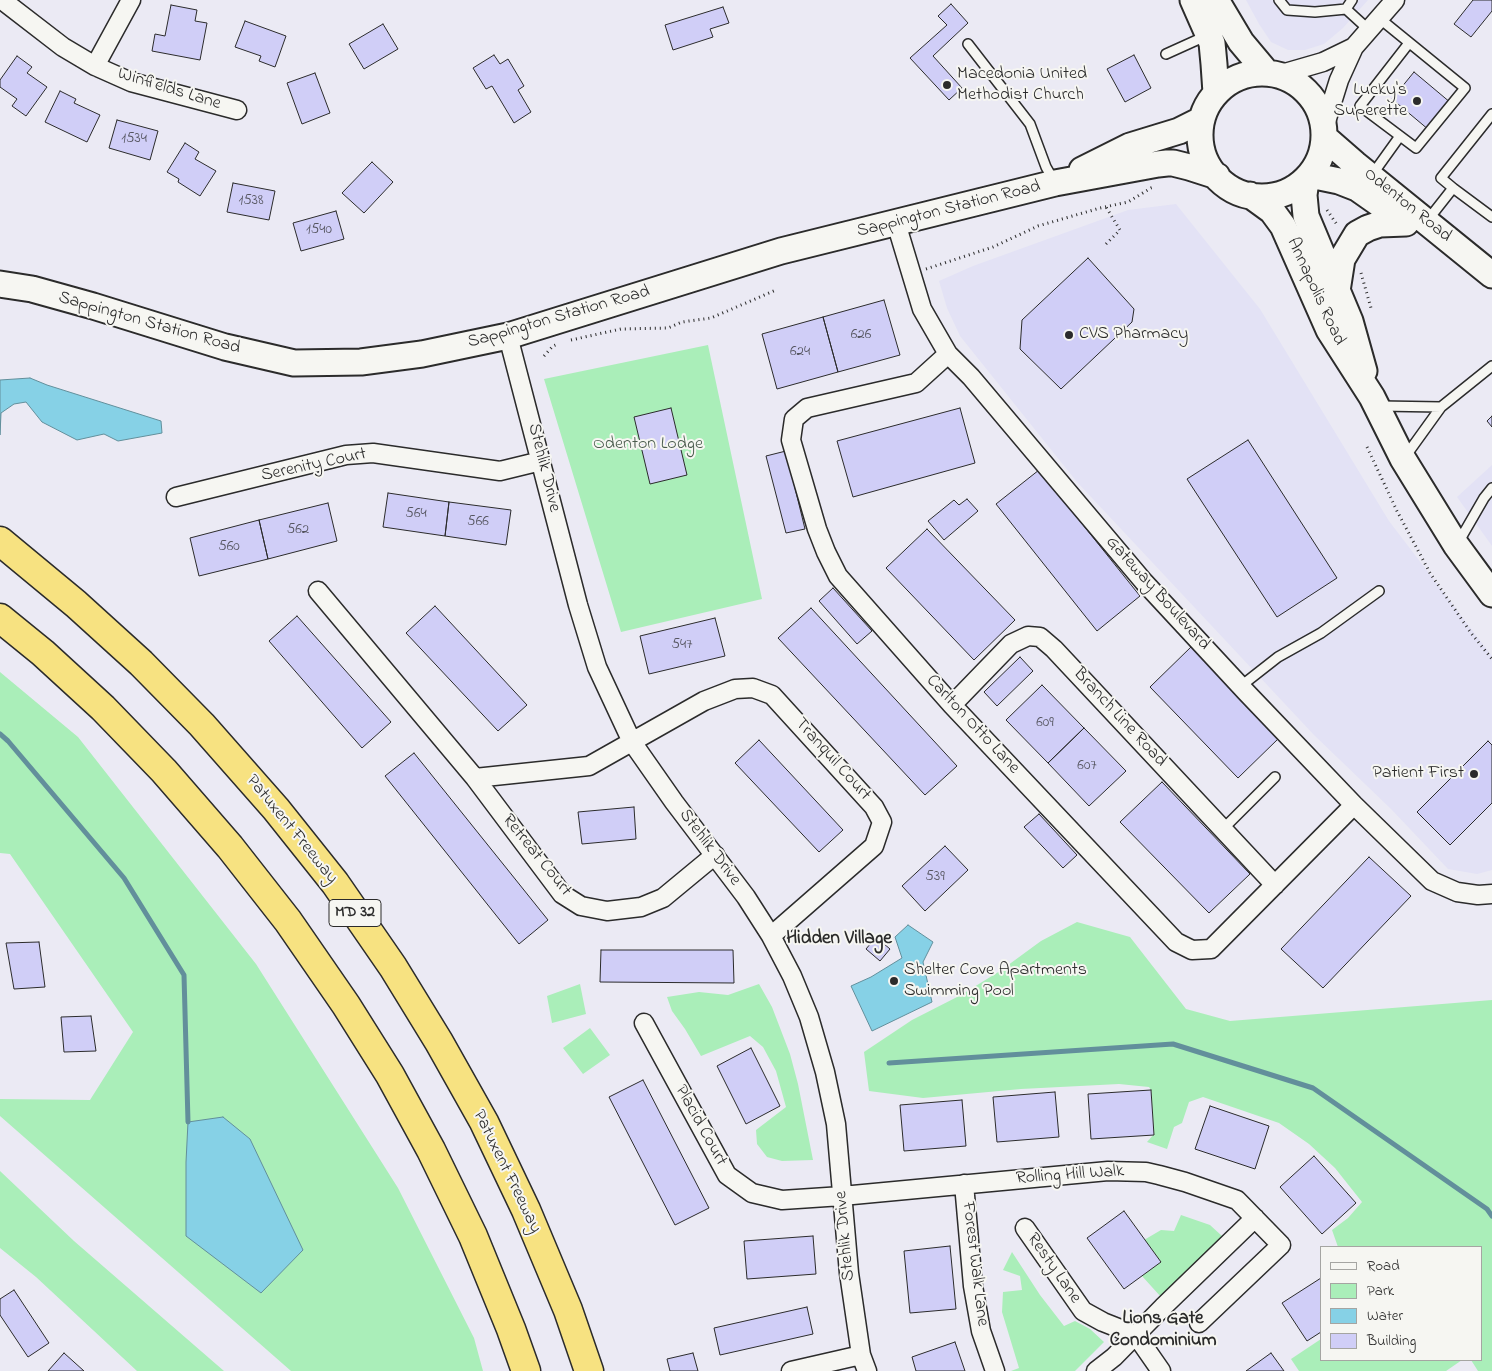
<!DOCTYPE html>
<html>
<head>
<meta charset="utf-8">
<style>
	body { margin:0 }
	#map { position:relative; width:1492px; height:1371px; overflow:hidden; background:#ebeaf4; font-family:"Indie Flower",sans-serif }
	canvas { display:block }
	.legend { position:absolute; left:1320px; top:1246px; width:162px; height:115px; box-sizing:border-box; background:#f6f6f2; border:1px solid #a5a5a2; margin:0; padding:6px 9px; list-style:none; font-size:15px; color:#2b2b2b }
	.legend li { display:flex; align-items:center; gap:10px; height:25px }
	.legend b { width:25px; border:1px solid #a5a5a2 }
</style>
</head>
<body>
<div id="map">
<canvas width="1492" height="1371"></canvas>
<ul class="legend">
<li><b style="height:6px;background:#f6f6f2"></b>Road</li>
<li><b style="height:14px;background:#aaeeb9"></b>Park</li>
<li><b style="height:14px;background:#86d1e6"></b>Water</li>
<li><b style="height:14px;background:#d0cef7"></b>Building</li>
</ul>
</div>
<script>
const ctx = document.querySelector('canvas').getContext('2d');
ctx.lineJoin = 'round';
function fillPath(path, color) { ctx.fillStyle = color; ctx.fill(path, 'evenodd'); }
const toPath = rows => new Path2D(rows.map(r => 'M' + r).join(''));
function stroke(path, color, width, dash) { ctx.strokeStyle = color; ctx.lineWidth = width; ctx.lineCap = dash ? 'butt' : 'round'; ctx.setLineDash(dash || []); ctx.stroke(path); }
function label(font, color, halo, rows, align = 'center') {
  ctx.font = font + ' "Indie Flower",sans-serif'; ctx.lineWidth = 4; ctx.setLineDash([]); ctx.textBaseline = 'middle'; ctx.strokeStyle = halo; ctx.fillStyle = color; for (const [text, x, y, turn = 0] of rows) {
    ctx.save(); ctx.translate(x, y); ctx.rotate((+turn || 0) * Math.PI / 180); ctx.textAlign = isNaN(turn) ? turn : align; if (halo) ctx.strokeText(text, 0, 0); ctx.fillText(text, 0, 0); ctx.restore();
  }
}
const built = toPath([
	[1246,0,1368,0,1343,28,1324,44,1305,50,1288,50,1271,42,1259,24],
	[1176,204,1260,309,1389,521,1492,656,1492,870,1477,874,1448,869,1391,809,1314,735,1077,482,960,336,947,308,939,281,973,266,1128,210],
	[1492,465,1492,546,1457,497]
]);
const green = toPath([
	[708,345,762,599,621,632,544,379],
	[0,672,78,737,256,964,398,1188,474,1338,483,1371,291,1371,0,1116,0,1099,90,1100,133,1032,10,854,0,853],
	[1077,922,1130,937,1186,1009,1230,1021,1492,1000,1492,1371,1478,1371,1471,1360,1481,1360,1481,1247,1338,1247,1332,1230,1348,1218,1362,1202,1335,1168,1309,1144,1279,1123,1203,1097,1189,1102,1182,1123,1174,1127,1167,1149,1147,1142,1154,1134,1151,1090,1149,1087,1119,1084,1021,1089,923,1098,869,1091,864,1052,912,1020,961,995,1000,971,1041,941],
	[580,984,586,1014,552,1023,547,996],
	[759,984,772,1007,790,1054,798,1084,813,1160,782,1161,767,1157,757,1144,756,1130,786,1107,776,1071,763,1047,750,1036,701,1056,685,1029,672,1011,667,997,699,992,728,995],
	[590,1028,610,1055,583,1074,563,1048],
	[0,1171,74,1241,224,1371,137,1371,36,1277,0,1248],
	[1181,1215,1210,1225,1222,1236,1223,1240,1161,1297,1142,1276,1161,1262,1144,1240,1161,1230,1174,1231],
	[1012,1252,1040,1295,1064,1326,1075,1321,1090,1329,1104,1342,1075,1371,1011,1371,1019,1368,1002,1312,1003,1292,1022,1290,1020,1276,1003,1270],
	[1321,1339,1321,1360,1462,1360,1446,1371,1299,1371,1291,1359]
]);
const water = toPath([
	[30,378,47,385,161,421,162,433,118,441,104,434,77,440,42,422,26,402,14,404,1,413,0,435,0,380,30,378],
	[908,925,933,942,923,962,932,1002,872,1031,851,986,871,977,902,958,895,937,908,925],
	[223,1117,250,1139,303,1250,261,1293,186,1236,186,1162,188,1122,223,1117]
]);
const stream = toPath([
	[0,734,8,741,124,878,184,975,188,1122],
	[889,1063,1173,1044,1313,1088,1487,1209,1492,1216]
]);
const building = toPath([
	[1473,0,1492,0,1492,11,1471,37,1454,24,1473,0],
	[951,4,968,23,933,56,962,88,949,100,910,58,947,25,938,16,951,4],
	[171,5,197,10,195,21,207,23,200,60,152,51,155,34,165,36,171,5],
	[723,7,729,23,710,29,713,37,673,50,665,25,723,7],
	[245,21,286,36,275,67,259,61,261,56,235,47,245,21],
	[383,24,398,49,364,69,349,44,383,24],
	[494,55,500,64,508,59,524,86,518,90,531,112,514,123,492,86,486,89,473,68,494,55],
	[1134,55,1151,88,1125,102,1107,69,1134,55],
	[17,56,32,67,27,73,47,87,26,116,12,106,17,99,0,87,0,80,17,56],
	[1414,72,1451,103,1429,130,1392,99,1414,72],
	[315,73,330,113,302,124,287,83,315,73],
	[60,91,76,99,74,103,100,115,87,142,45,122,60,91],
	[117,120,158,131,150,160,109,148,117,120],
	[185,143,199,152,195,159,216,171,200,196,178,182,179,179,167,172,185,143],
	[372,162,393,182,364,213,342,193,372,162],
	[233,183,275,191,269,220,227,212,233,183],
	[336,211,344,239,301,251,293,223,336,211],
	[1088,258,1134,309,1132,322,1061,389,1020,349,1022,320,1088,258],
	[884,300,900,355,838,372,823,317,884,300],
	[823,317,838,372,777,389,762,334,823,317],
	[671,408,687,475,650,484,634,417,671,408],
	[960,408,975,463,853,497,837,441,960,408],
	[1492,416,1492,427,1487,421,1492,416],
	[1248,440,1337,578,1277,617,1187,479,1248,440],
	[786,451,805,529,786,533,766,456,786,451],
	[1039,470,1140,596,1097,631,996,504,1039,470],
	[388,493,449,502,445,536,383,527,388,493],
	[967,499,978,511,944,540,928,521,954,500,959,505,967,499],
	[449,502,511,510,506,545,445,536,449,502],
	[328,503,337,541,268,559,259,520,328,503],
	[259,520,268,559,199,576,190,538,259,520],
	[927,529,1015,620,974,660,886,568,927,529],
	[833,588,872,631,857,644,819,601,833,588],
	[435,606,527,705,498,731,406,633,435,606],
	[811,608,957,766,925,795,778,638,811,608],
	[297,616,391,722,362,748,269,641,297,616],
	[715,618,725,656,649,674,640,636,715,618],
	[1191,647,1279,738,1238,778,1150,687,1191,647],
	[1020,657,1033,671,997,706,984,692,1020,657],
	[1042,685,1084,728,1048,763,1006,720,1042,685],
	[1084,728,1126,771,1089,806,1048,763,1084,728],
	[759,740,843,830,819,852,735,763,759,740],
	[1488,741,1492,745,1492,803,1450,845,1417,812,1488,741],
	[414,753,548,920,519,944,385,776,414,753],
	[1162,782,1250,874,1209,913,1120,822,1162,782],
	[634,807,636,839,582,844,578,812,634,807],
	[1039,814,1077,855,1063,868,1024,827,1039,814],
	[945,846,968,870,925,911,902,886,945,846],
	[1369,857,1411,896,1323,988,1281,949,1369,857],
	[876,937,890,949,880,961,866,949,876,937],
	[39,942,45,987,14,989,6,943,39,942],
	[601,950,733,950,734,983,600,982,601,950],
	[91,1016,96,1051,64,1052,61,1017,91,1016],
	[751,1048,780,1106,746,1124,717,1066,751,1048],
	[643,1080,709,1208,675,1225,609,1097,643,1080],
	[1151,1090,1154,1135,1091,1139,1088,1094,1151,1090],
	[1055,1092,1059,1137,997,1142,993,1097,1055,1092],
	[962,1100,966,1146,904,1151,900,1105,962,1100],
	[1210,1106,1269,1126,1255,1169,1195,1149,1210,1106],
	[1314,1156,1356,1203,1322,1234,1280,1187,1314,1156],
	[1124,1211,1161,1262,1124,1289,1087,1238,1124,1211],
	[813,1236,816,1274,747,1279,744,1241,813,1236],
	[950,1246,956,1309,910,1313,904,1251,950,1246],
	[1321,1278,1321,1332,1307,1341,1282,1303,1321,1278],
	[14,1290,49,1343,28,1357,0,1315,0,1299,14,1290],
	[807,1307,813,1334,720,1355,714,1328,807,1307],
	[955,1342,965,1371,916,1371,912,1357,955,1342],
	[64,1353,84,1371,48,1371,64,1353],
	[693,1353,698,1371,670,1371,667,1359,693,1353],
	[1271,1353,1284,1371,1246,1371,1271,1353]
]);
const path = toPath([
	[1327,210,1338,226],
	[1106,244,1120,230,1106,207],
	[926,269,993,247,1038,226,1100,208,1128,202,1151,188,1154,187],
	[1361,273,1371,308],
	[571,340,621,329,668,328,682,322,711,318,776,290],
	[544,356,553,346,558,344],
	[1367,447,1397,511,1430,573,1471,633,1492,659]
]);
const lane = toPath([
	[1279,0,1287,10,1315,12,1346,9],
	[1352,0,1346,9,1369,30],
	[968,44,1030,124,1046,167,1054,181],
	[1166,54,1208,35],
	[1400,136,1360,106,1409,43],
	[1372,175,1400,136,1416,148,1465,88,1379,18],
	[1453,188,1492,217],
	[1427,221,1453,188,1441,178,1492,114],
	[1380,406,1441,407,1405,457],
	[1441,407,1492,366],
	[1458,543,1484,498,1492,488],
	[1241,686,1278,657,1321,633,1379,591],
	[1223,829,1275,777]
]);
const street = toPath([
	[2,0,63,47,95,66,131,82,237,110],
	[95,66,131,0],
	[1278,75,1323,62,1354,47],
	[1324,128,1339,80,1354,47,1395,0],
	[896,223,922,309,948,354,971,377,1144,582,1246,692,1354,805,1432,881,1457,892,1478,895,1492,894],
	[508,336,578,605,597,667,632,742,674,802,746,897,771,936,792,976,809,1017,825,1072,836,1124,849,1273,861,1355,867,1371],
	[948,354,916,383,807,408,794,419,791,440,817,529,826,552,838,576,952,705,1176,942,1192,950,1211,949,1354,805],
	[176,497,346,455,373,453,500,471,541,461],
	[318,591,475,778,562,894,581,906,607,911,641,907,663,898,715,855],
	[952,705,1011,644,1028,636,1040,637,1054,649,1275,885],
	[475,778,589,766,704,701,735,689,753,688,772,695,874,807,882,822,874,846,771,936],
	[644,1023,727,1175,752,1193,782,1200,842,1196,1108,1171,1146,1172,1159,1175,1185,1182,1237,1200,1281,1245,1199,1323],
	[964,1184,973,1286,981,1331,995,1371],
	[1025,1228,1083,1311,1103,1322,1136,1335,1161,1371],
	[791,1371,861,1355],
	[1096,1371,1114,1357,1163,1307,1255,1218]
]);
const secondary = toPath([
	[1193,0,1212,43,1214,64,1216,93],
	[1216,0,1241,42,1267,73],
	'1200 135a62 62 0 1 1 124 0a62 62 0 1 1-124 0Z',
	[1324,137,1355,164,1492,275],
	[1082,170,1130,146,1179,131,1201,120],
	[1310,175,1339,181,1357,188,1384,207],
	[1306,180,1304,195,1306,216,1350,321,1364,371],
	[1250,195,1272,211,1283,226,1329,330,1372,397,1403,459,1456,545,1492,594],
	[0,284,32,289,93,306,225,347,294,363,361,362,422,354,508,336,781,251,1055,183,1158,164,1167,163,1173,163,1189,167,1217,176],
	[1337,291,1342,259,1357,234,1368,228,1380,224,1406,223]
]);
const highway = toPath([
	[0,541,76,604,141,663,202,725,276,809,335,883,393,967,439,1042,484,1122,526,1210,568,1310,589,1371],
	[0,618,43,653,103,708,164,771,230,847,288,921,346,1005,390,1075,431,1150,473,1236,511,1329,526,1371]
]);
const markers = [
	[947,85,5,"#2b2b2b"],
	[1417,101,5,"#2b2b2b"],
	[1069,335,5,"#2b2b2b"],
	[1474,774,5,"#2b2b2b"],
	[894,981,5,"#2b2b2b"]
];
const numberNames = [
	["1534",134,140],
	["1538",251,202],
	["1540",319,231],
	["626",861,336],
	["624",800,353],
	["564",416,515],
	["566",478,523],
	["562",298,531],
	["560",229,548],
	["547",682,646],
	["609",1045,724],
	["607",1087,767],
	["539",935,878]
];
const shields = [
	[355,913,52]
];
const shieldNames = [
	["MD 32",355,913]
];
const poiNames = [
	["Macedonia United",957,75],
	["Methodist Church",957,96],
	["Lucky's",1407,91,"right"],
	["Superette",1407,112,"right"],
	["CVS Pharmacy",1079,335],
	["Patient First",1464,774,"right"],
	["Shelter Cove Apartments",904,971],
	["Swimming Pool",904,992]
];
const streetNames = [
	["Winfields Lane",169,90,17],
	["Odenton Road",1407,206,39],
	["Sappington Station Road",949,210,-14],
	["Annapolis Road",1315,292,65],
	["Sappington Station Road",559,318,-16],
	["Sappington Station Road",149,324,16],
	["Serenity Court",314,466,-12],
	["Stehlik Drive",543,468,76],
	["Gateway Boulevard",1157,594,48],
	["Branch Line Road",1119,718,47],
	["Carlton Otto Lane",972,725,47],
	["Tranquil Court",832,760,48],
	["Patuxent Freeway",291,830,51],
	["Stehlik Drive",709,848,53],
	["Retreat Court",536,856,51],
	["Placid Court",700,1126,61],
	["Patuxent Freeway",506,1172,64],
	["Rolling Hill Walk",1070,1176,-4],
	["Stehlik Drive",846,1236,-95],
	["Forest Walk Lane",974,1264,83],
	["Resty Lane",1053,1269,55]
];
const parkNames = [
	["Odenton Lodge",648,445]
];
const neighbourhoodNames = [
	["Hidden Village",839,940],
	["Lions Gate",1163,1320],
	["Condominium",1163,1342]
];
fillPath(built, '#e3e2f5');
fillPath(green, '#aaeeb9');
fillPath(water, '#86d1e6');
stroke(water, '#628f9b', 1);
stroke(stream, '#628f9b', 5);
fillPath(building, '#d0cef7');
stroke(building, '#2b2b2b', 1);
stroke(lane, '#2b2b2b', 12);
stroke(street, '#2b2b2b', 21);
stroke(secondary, '#2b2b2b', 29);
stroke(highway, '#2b2b2b', 31);
stroke(path, '#2b2b2b', 3, [1, 4]);
stroke(lane, '#f6f6f2', 9);
stroke(street, '#f6f6f2', 18);
stroke(secondary, '#f6f6f2', 25);
stroke(highway, '#f7e281', 28);
for (const [x, y, r, color] of markers) { const dot = new Path2D(); dot.arc(x, y, r, 0, 2 * Math.PI); ctx.fillStyle = color; ctx.fill(dot); stroke(dot, '#f6f6f2', 2); }
label('15px', '#54545e', null, numberNames);
for (const [x, y, w] of shields) { const box = new Path2D(); box.roundRect(x - w / 2, y - 13.5, w, 27, 4); ctx.fillStyle = '#f6f6f2'; ctx.fill(box); stroke(box, '#2b2b2b', 1); }
label('bold 16px', '#2b2b2b', null, shieldNames);
label('18px', '#2b2b2b', '#f6f6f2', poiNames, 'left');
label('18px', '#2b2b2b', '#f6f6f2', streetNames);
label('18px', '#4b5c4e', '#f6f6f2', parkNames);
label('bold 19px', '#2b2b2b', '#f6f6f2', neighbourhoodNames);
</script>
</body>
</html>
